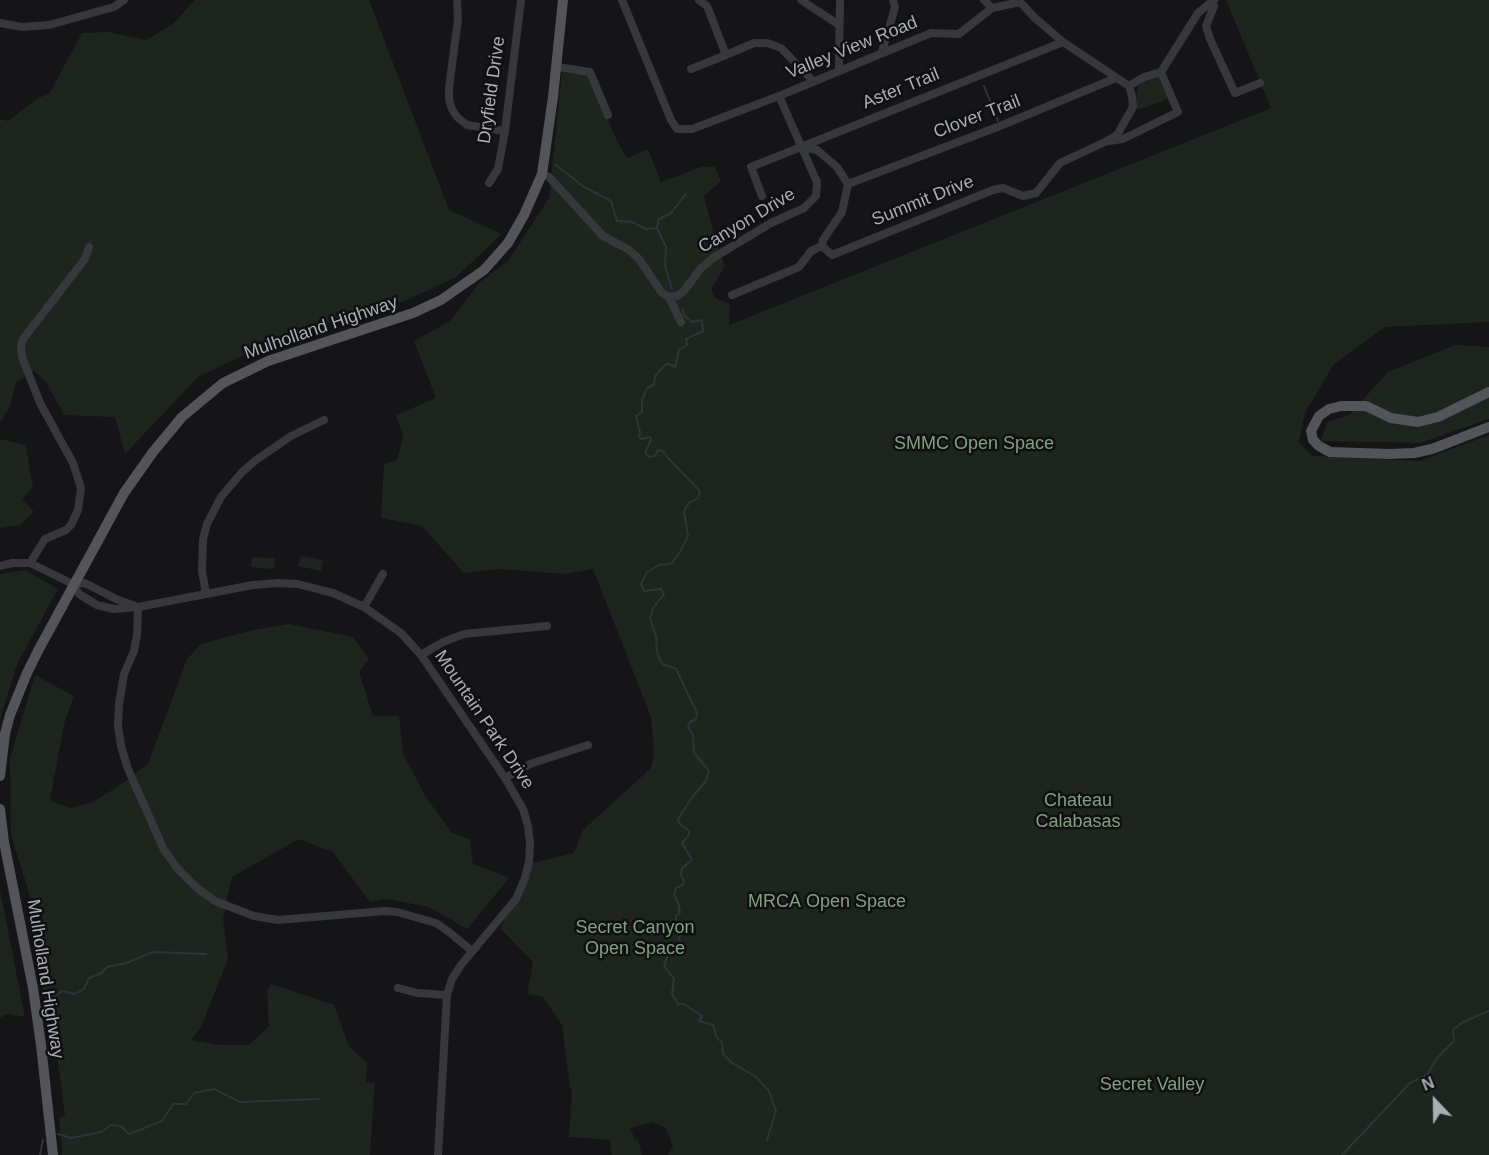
<!DOCTYPE html>
<html>
<head>
<meta charset="utf-8">
<style>
	body { margin:0 }
	#map { position:relative; width:1489px; height:1155px; overflow:hidden; background:#151517; font-family:Arial,sans-serif }
	canvas { display:block }
	.north { position:absolute; left:1405px; top:1071px; width:60px; height:60px; -webkit-text-stroke:4px #101012; paint-order:stroke; rotate:338deg; font-size:16px; font-weight:700; line-height:24px; text-align:center; color:#a8adb6 }
	.north::after { content:''; display:block; margin:auto; width:21px; height:27px; background:#a8adb6; clip-path:polygon(50% 0,100% 100%,50% 72%,0 100%) }
</style>
</head>
<body>
<div id="map">
<canvas width="1489" height="1155"></canvas>
<div class="north">N</div>
</div>
<script>
const ctx = document.querySelector('canvas').getContext('2d');
ctx.lineJoin = 'round';
function fillPath(path, color) { ctx.fillStyle = color; ctx.fill(path, 'evenodd'); }
const toPath = rows => new Path2D(rows.map(r => 'M' + r).join(''));
function stroke(path, color, width, dash) { ctx.strokeStyle = color; ctx.lineWidth = width; ctx.lineCap = dash ? 'butt' : 'round'; ctx.setLineDash(dash || []); ctx.stroke(path); }
function label(font, color, halo, rows, align = 'center') {
  ctx.font = font + ' Arial,sans-serif'; ctx.lineWidth = 5; ctx.setLineDash([]); ctx.textBaseline = 'middle'; ctx.strokeStyle = halo; ctx.fillStyle = color; for (const [text, x, y, turn = 0] of rows) {
    ctx.save(); ctx.translate(x, y); ctx.rotate((+turn || 0) * Math.PI / 180); ctx.textAlign = isNaN(turn) ? turn : align; if (halo) ctx.strokeText(text, 0, 0); ctx.fillText(text, 0, 0); ctx.restore();
  }
}
const green = toPath([
	[195,0,369,0,449,210,502,234,456,277,407,300,281,337,198,377,125,454,115,417,64,415,46,382,34,371,16,382,10,406,0,423,0,119,8,121,38,98,49,94,82,33,108,32,146,40,174,23],
	[1226,0,1489,0,1489,322,1385,327,1334,364,1305,413,1299,442,1312,456,1419,461,1489,435,1489,1155,668,1155,673,1147,666,1128,653,1122,630,1128,635,1139,638,1140,642,1155,612,1155,610,1150,611,1140,569,1137,572,1090,570,1088,562,1025,543,997,527,994,533,962,500,928,505,921,500,917,509,907,532,863,574,853,583,830,651,768,654,752,651,717,593,569,564,574,498,569,464,573,422,526,381,518,384,464,397,460,403,437,396,415,436,398,414,341,450,321,480,282,508,261,549,198,562,72,589,75,617,141,627,158,648,149,661,182,701,167,715,167,721,181,704,196,718,249,725,266,711,289,715,298,730,304,729,325,1271,108],
	[1157,76,1162,78,1170,98,1138,110,1135,107,1138,87,1146,79],
	[1455,345,1489,347,1489,419,1420,443,1321,441,1327,422,1349,415,1388,372],
	[0,439,26,445,33,487,22,499,34,512,20,525,0,528],
	[301,556,323,560,321,571,298,566],
	[252,557,275,558,274,569,251,567],
	[25,570,58,589,17,664,0,720,0,574],
	[289,624,353,637,369,659,359,672,373,716,399,716,403,754,426,797,452,833,470,839,473,864,509,878,467,929,429,907,386,899,370,902,333,852,299,839,232,877,223,919,228,959,201,1027,191,1040,219,1045,249,1045,269,1026,267,991,271,984,334,1005,349,1046,367,1063,366,1082,375,1083,370,1155,62,1155,59,1118,65,1115,51,1011,46,1011,37,936,28,889,11,836,10,758,35,675,74,696,64,724,50,801,70,808,93,802,117,787,148,764,187,659,201,644,253,630],
	[0,890,25,1017,7,1014,0,1018]
]);
const stream = toPath([
	[984,86,998,121],
	[556,165,584,187,611,201,617,221,632,222,646,229,657,228,666,247,665,266,672,289],
	[657,227,659,219,671,213,686,194],
	[682,309,685,316,692,322,702,320,703,331,686,339,687,345,679,350,675,367,669,364,665,365,655,376,654,385,647,388,642,400,642,412,636,416,640,432,639,437,642,439,650,437,651,440,646,450,646,454,649,457,655,456,658,450,663,451,668,458,700,491,698,498,689,503,684,511,688,536,680,552,671,564,659,565,647,572,641,584,644,591,661,589,664,594,653,608,650,619,656,636,657,653,662,664,676,669,697,713,696,719,690,722,688,727,693,735,694,753,709,771,706,781,693,796,678,819,680,824,689,831,689,835,682,843,692,860,682,868,681,875,684,881,683,885,676,888,674,894,679,906,680,913,676,916,676,925,682,931,679,938,681,945,668,954,664,966,674,979,672,994,678,1004,684,1004,702,1016,699,1021,713,1025,717,1038,722,1042,723,1054,732,1063,755,1076,769,1091,776,1111,767,1140],
	[44,1004,62,991,75,994,84,989,89,978,102,973,107,967,126,963,153,952,206,954],
	[58,1134,71,1138,101,1132,111,1125,121,1126,129,1134,162,1121,173,1104,186,1104,194,1093,214,1089,240,1102,320,1099],
	[40,1155,43,1140],
	[1342,1155,1410,1083,1427,1075,1437,1058,1454,1041,1453,1030,1463,1022,1489,1011]
]);
const minor = toPath([
	[457,0,458,19,449,88,449,100,452,109,457,117,467,125,505,131],
	[622,0,671,120,677,129,692,129,779,96,931,33,959,34,992,8,1020,2],
	[699,0,707,6,726,55,754,43,767,43,781,48,813,81],
	[801,0,839,25],
	[984,0,992,8],
	[1212,1,1214,6,1206,26,1210,39,1235,93,1260,83],
	[0,23,22,27,49,25,114,7,124,0],
	[882,52,895,7,893,0],
	[557,67,590,72,608,115],
	[691,69,726,55],
	[839,70,840,0],
	[1129,86,1144,77,1161,72,1198,13,1214,0],
	[1109,141,1123,139,1178,112,1161,72],
	[801,147,817,150,837,167,848,184,842,212,823,240,822,246,832,255,993,190,1003,188,1023,196,1036,193,1060,163,1107,141,1117,135,1133,107,1132,96,1129,86,1063,42,1035,18,1020,2],
	[542,174,549,177,603,236,629,250,639,259,662,293,669,297,677,296,684,291,701,268,713,258,771,223,804,208,816,196,817,182,779,96],
	[489,183,498,169,505,131,521,0],
	[848,184,1000,126,1116,78],
	[762,196,751,167,1063,42],
	[732,295,799,267,811,251,822,246],
	[669,297,681,322],
	[30,563,45,539,66,530,71,525,78,510,81,488,73,463,40,403,22,357,21,345,23,339,85,259,89,247],
	[0,566,12,563,30,563,73,584],
	[73,584,79,594,97,605,114,609,138,607,253,585,278,583,298,584,313,588,333,593,364,607,401,633,421,655,505,778,523,809,528,826,530,844,529,862,525,878,516,899,461,965,452,979,447,995,438,1155],
	[73,584,85,583,116,599,135,606],
	[206,594,202,571,203,539,207,524,221,497,242,472,256,460,291,436,324,420],
	[138,607,137,635,134,651,124,674,119,704,118,726,121,746,128,769,164,850,178,869,197,888,215,901,254,916,278,920,385,911,397,912,436,923,449,932,472,951],
	[364,607,383,574],
	[421,655,443,642,464,634,547,626],
	[505,778,530,764,588,745],
	[398,988,417,993,447,995]
]);
const major = toPath([
	[1489,392,1438,417,1418,422,1391,418,1366,406,1341,406,1329,409,1319,416,1311,431,1313,440,1319,446,1330,452,1390,454,1414,453,1432,449,1489,427],
	[0,776,5,734,10,715,27,673,39,649,124,493,153,452,182,417,223,383,268,361,413,313,441,300,484,270,508,243,524,215,542,174,553,97,563,0],
	[0,809,4,842,33,988,41,1045,53,1155]
]);
const streetNames = [
	["Valley View Road",852,48,-22],
	["Aster Trail",901,89,-22],
	["Dryfield Drive",492,90,-82],
	["Clover Trail",977,117,-21],
	["Summit Drive",923,201,-22],
	["Canyon Drive",747,221,-31],
	["Mulholland Highway",321,328,-19],
	["Mountain Park Drive",484,720,56],
	["Mulholland Highway",45,979,81]
];
const parkNames = [
	["SMMC Open Space",974,444],
	["Chateau",1078,801],
	["Calabasas",1078,822],
	["MRCA Open Space",827,902],
	["Secret Canyon",635,928],
	["Open Space",635,949],
	["Secret Valley",1152,1085]
];
fillPath(green, '#1e251e');
stroke(stream, '#2c353a', 2);
stroke(minor, '#37383c', 8);
stroke(major, '#53555b', 10);
label('18px', '#a8adb6', '#101012', streetNames);
label('18px', '#80a081', '#101012', parkNames);
</script>
</body>
</html>
